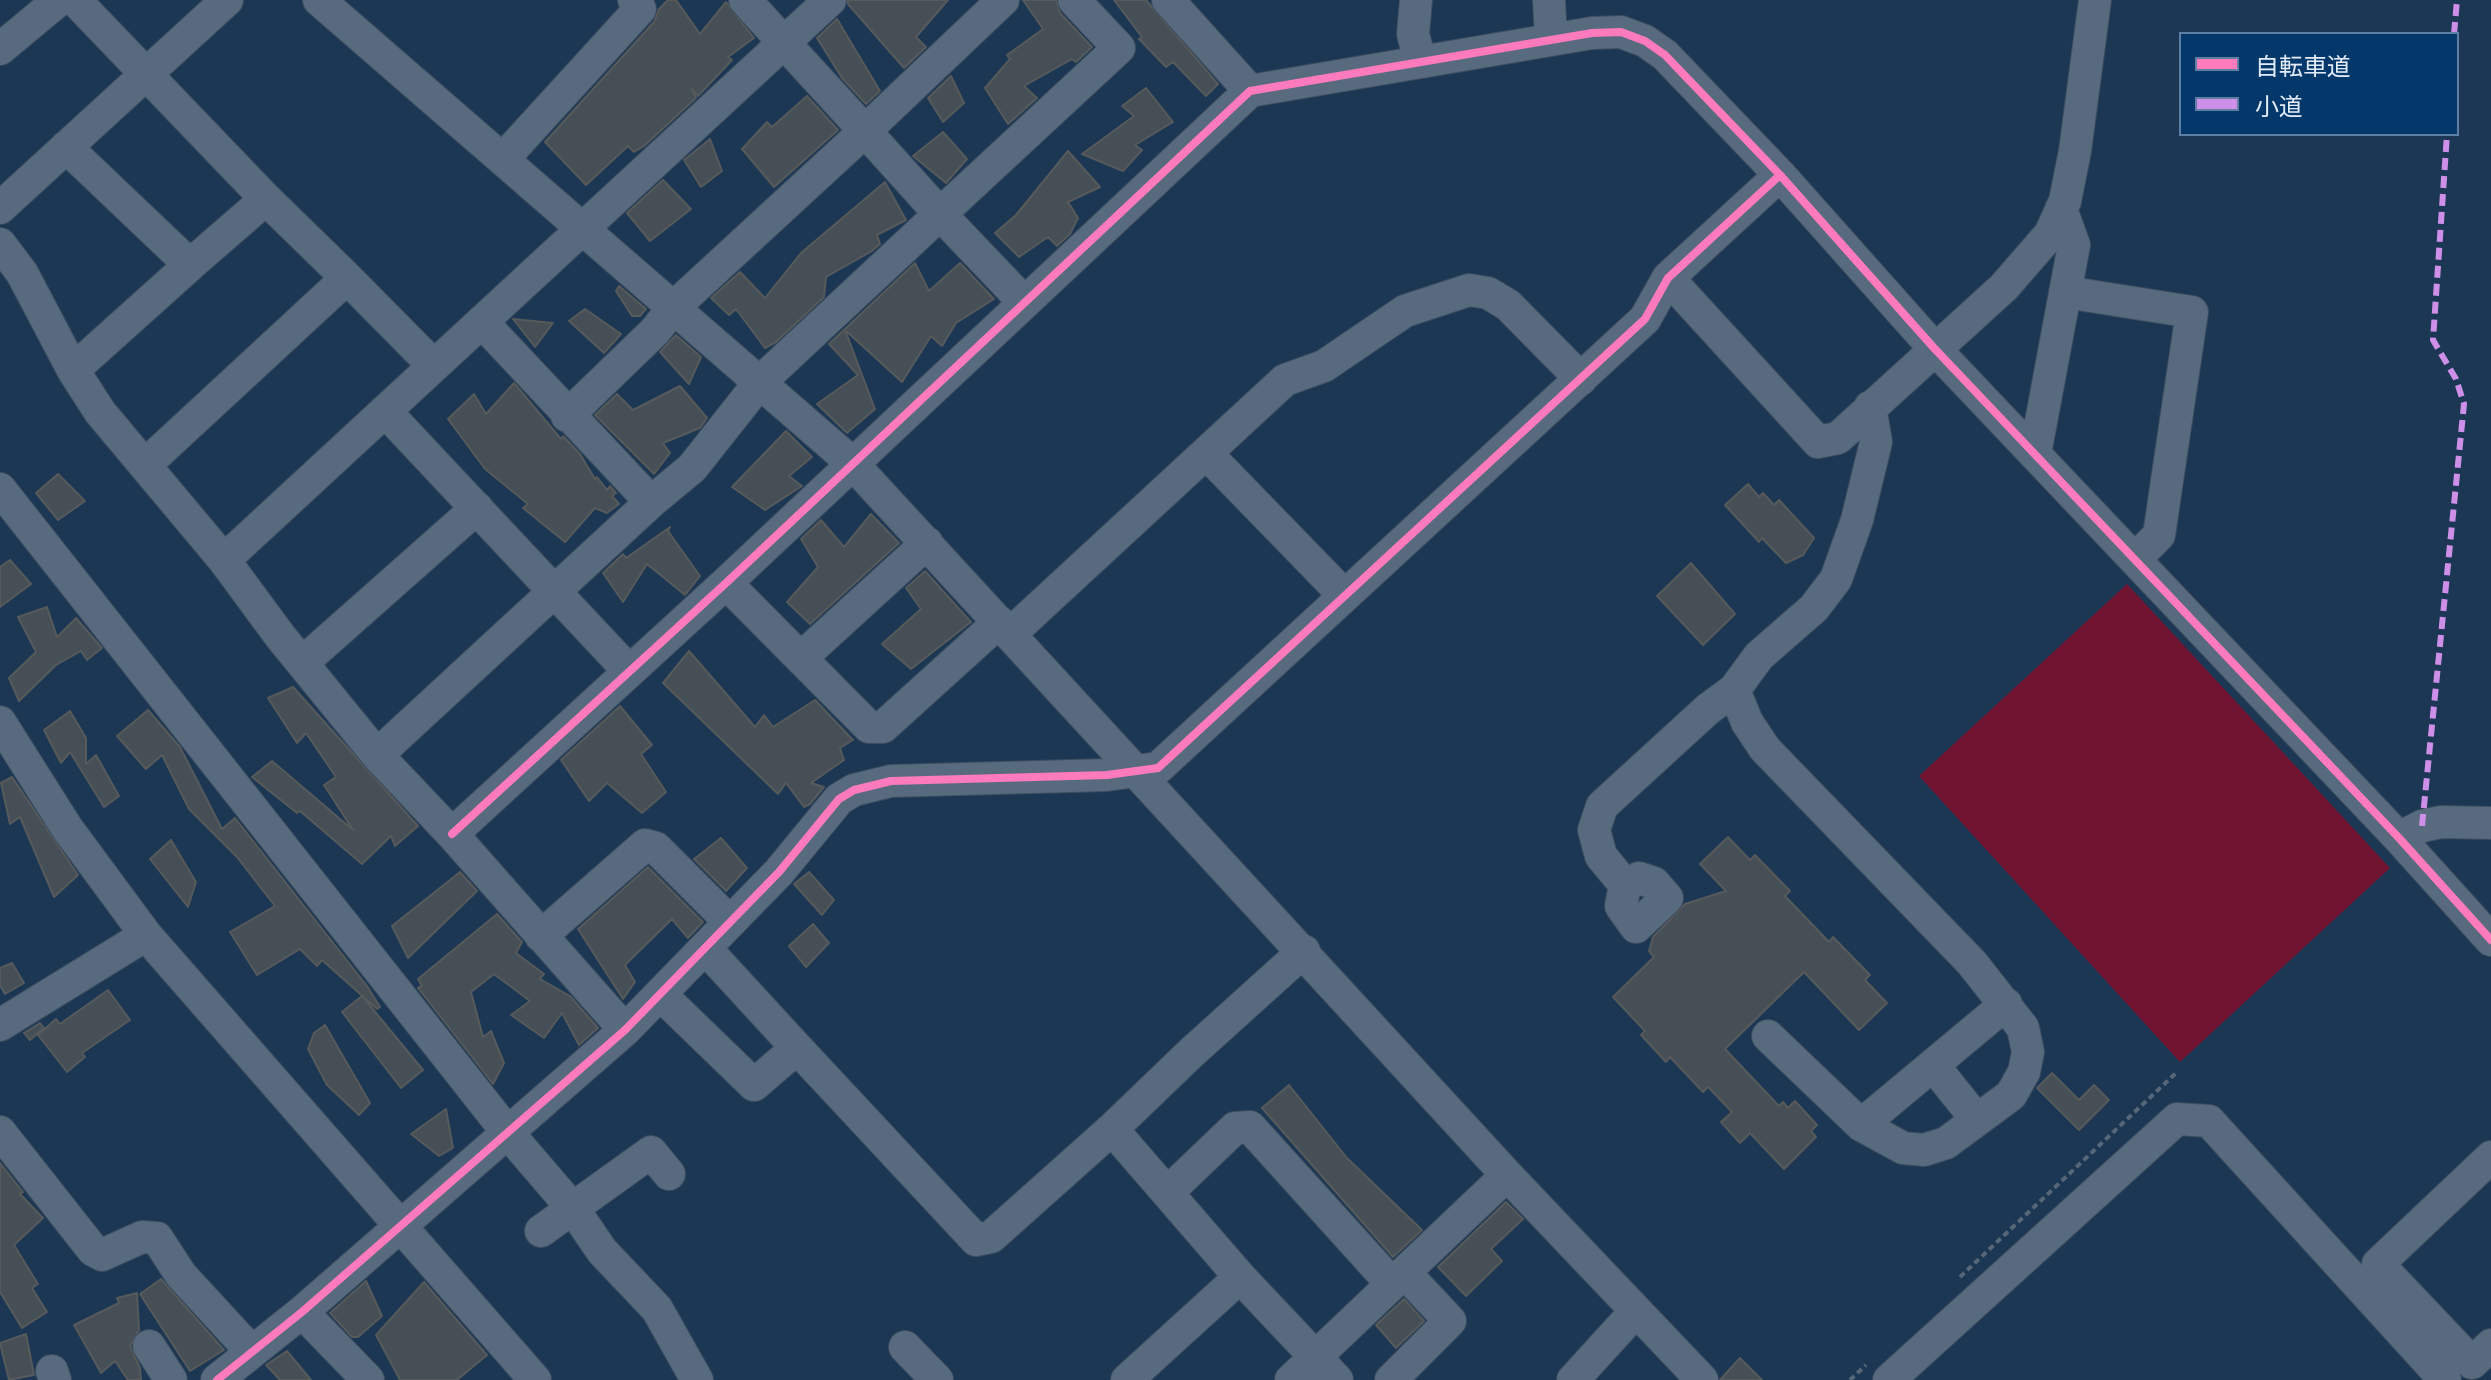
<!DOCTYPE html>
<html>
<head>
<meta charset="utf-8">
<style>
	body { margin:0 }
	#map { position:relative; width:2491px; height:1380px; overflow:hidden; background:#1b3753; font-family:Arial,"Noto Sans JP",sans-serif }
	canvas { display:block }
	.legend { position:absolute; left:2179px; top:32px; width:280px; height:104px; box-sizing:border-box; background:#04376a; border:2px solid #5d7fa3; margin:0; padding:10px 14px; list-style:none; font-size:24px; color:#e2ecf9 }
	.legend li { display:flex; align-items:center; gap:16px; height:40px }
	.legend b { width:40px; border:2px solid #5d7fa3 }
</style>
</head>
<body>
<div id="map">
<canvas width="2491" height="1380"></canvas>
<ul class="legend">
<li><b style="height:10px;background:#fd7abc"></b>自転車道</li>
<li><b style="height:10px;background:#ce8fe9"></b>小道</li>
</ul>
</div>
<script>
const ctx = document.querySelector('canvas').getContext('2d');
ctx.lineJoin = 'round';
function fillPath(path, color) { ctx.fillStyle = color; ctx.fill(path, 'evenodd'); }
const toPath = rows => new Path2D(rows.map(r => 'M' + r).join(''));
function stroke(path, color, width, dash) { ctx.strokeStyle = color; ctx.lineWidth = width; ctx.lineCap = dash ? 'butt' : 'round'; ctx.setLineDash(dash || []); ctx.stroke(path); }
const green = toPath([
	[2127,584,2390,868,2180,1062,1919,776]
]);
const building = toPath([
	[668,0,676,0,700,34,726,2,754,38,728,57,732,60,698,96,692,89,696,98,644,146,634,152,628,146,586,185,545,142,654,22,659,9,668,0],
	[848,0,948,0,916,37,926,47,904,68,848,4,848,0],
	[1023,0,1056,0,1060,13,1092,47,1076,62,1072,59,1024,86,1037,98,1008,124,985,88,1010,59,1007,55,1043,29,1023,0],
	[1114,0,1146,0,1218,84,1206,96,1173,62,1166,67,1139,39,1142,37,1114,0],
	[837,19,880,91,866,104,842,78,817,38,837,19],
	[951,76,964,103,943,122,928,98,951,76],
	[1146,88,1173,122,1135,145,1142,150,1123,171,1082,154,1134,116,1122,106,1146,88],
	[807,96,838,130,774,187,742,149,767,122,772,127,807,96],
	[943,132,967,159,946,183,913,156,943,132],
	[710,139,722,171,701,187,684,160,710,139],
	[1068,151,1100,187,1068,202,1078,218,1070,234,1057,246,1048,237,1019,257,995,233,1016,215,1068,151],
	[663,180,691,209,650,241,627,213,663,180],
	[885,182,906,220,877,235,880,244,872,251,826,277,824,297,776,342,765,348,736,309,729,315,711,298,740,272,765,298,801,253,885,182],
	[915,263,929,291,960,263,994,299,956,323,942,346,931,336,902,382,845,330,875,409,847,433,817,404,858,375,829,344,915,263],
	[619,286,646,309,640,316,632,316,616,291,619,286],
	[585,309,621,334,604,353,569,321,585,309],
	[513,319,553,323,535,347,513,319],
	[676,335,701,357,689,384,660,352,676,335],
	[514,383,561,439,563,436,580,454,595,479,597,477,607,490,610,486,616,493,612,496,619,504,607,513,595,508,565,542,523,508,528,504,485,469,448,419,474,394,486,414,514,383],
	[680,386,707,418,700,428,663,443,670,453,654,474,595,415,617,394,633,410,680,386],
	[786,431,812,457,789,476,802,486,765,510,732,487,786,431],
	[58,474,85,501,58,520,36,493,58,474],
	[1748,484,1759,497,1763,493,1774,505,1779,500,1814,538,1803,555,1786,563,1762,538,1759,542,1725,505,1748,484],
	[871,514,899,543,810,624,787,602,818,567,801,539,821,520,844,547,871,514],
	[670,527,668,531,700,576,685,595,647,564,623,602,603,573,623,554,626,558,670,527],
	[10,560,31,584,0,607,0,567,10,560],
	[1691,563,1735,614,1703,645,1657,596,1691,563],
	[925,571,971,622,911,669,882,644,921,609,906,588,925,571],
	[47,607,57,637,76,618,102,648,87,660,81,651,56,665,19,701,9,678,36,652,18,617,47,607],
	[689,651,755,727,764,715,773,727,815,700,853,740,840,748,844,760,811,783,824,787,810,804,804,807,786,783,778,794,663,683,689,651],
	[293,687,418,826,395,846,391,836,362,864,300,811,297,813,252,777,272,761,353,830,324,785,336,777,306,733,297,743,268,698,293,687],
	[620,706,652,745,641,754,666,792,642,813,607,783,589,801,561,760,620,706],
	[148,710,180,747,222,829,235,818,367,986,380,1007,377,1009,322,960,317,966,300,949,257,975,230,932,275,906,237,857,189,809,162,755,146,769,117,736,148,710],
	[70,711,86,738,86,764,96,755,119,796,104,807,70,752,61,763,44,730,70,711],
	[12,777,78,875,54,897,20,817,10,824,1,783,12,777],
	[1728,837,1750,860,1755,855,1790,891,1785,896,1829,942,1833,937,1870,975,1865,980,1887,1003,1859,1030,1804,972,1725,1049,1779,1106,1783,1102,1788,1108,1795,1101,1817,1125,1811,1131,1816,1137,1784,1169,1750,1133,1740,1143,1721,1122,1732,1112,1708,1087,1703,1092,1670,1057,1666,1062,1641,1035,1645,1031,1613,997,1654,957,1649,951,1653,937,1685,904,1726,891,1700,864,1728,837],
	[721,838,747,868,726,891,694,859,721,838],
	[171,840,196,882,188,907,150,859,171,840],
	[648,867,703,922,688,938,672,919,625,965,635,982,623,999,578,929,648,867],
	[460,872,477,891,408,958,392,926,460,872],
	[809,872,834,900,822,915,794,884,809,872],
	[497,914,522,942,516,953,544,974,540,979,570,996,598,1028,579,1045,562,1013,544,1038,511,1015,530,1001,494,974,471,992,483,1037,491,1031,504,1063,493,1084,418,988,422,986,418,979,497,914],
	[813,924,829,943,806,967,789,946,813,924],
	[12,963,24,983,5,994,0,985,0,968,12,963],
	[108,990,130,1020,82,1053,85,1057,67,1072,38,1035,56,1019,60,1024,108,990],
	[362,996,423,1070,401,1088,342,1012,362,996],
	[40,1023,44,1028,30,1040,24,1033,40,1023],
	[325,1025,370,1103,359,1115,327,1085,308,1049,314,1033,325,1025],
	[2052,1073,2079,1100,2094,1085,2109,1100,2079,1130,2037,1088,2052,1073],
	[1289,1085,1347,1158,1422,1230,1393,1257,1262,1108,1289,1085],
	[446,1109,453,1148,439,1156,411,1134,446,1109],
	[0,1163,23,1192,20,1194,43,1218,14,1245,38,1284,32,1288,47,1312,22,1328,0,1292,0,1163],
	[1506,1202,1523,1219,1491,1249,1502,1261,1466,1296,1438,1267,1506,1202],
	[161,1279,224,1350,190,1371,140,1294,161,1279],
	[366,1281,382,1316,358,1337,352,1337,330,1313,366,1281],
	[424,1282,487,1355,457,1380,400,1380,376,1335,424,1282],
	[137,1293,139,1330,130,1346,140,1368,141,1380,128,1380,115,1361,101,1373,74,1325,119,1303,117,1298,137,1293],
	[1404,1299,1424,1321,1396,1348,1376,1325,1404,1299],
	[26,1334,34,1375,9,1380,0,1343,26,1334],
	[287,1351,311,1380,280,1380,266,1365,287,1351],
	[1740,1358,1762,1380,1720,1380,1740,1358]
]);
const path = toPath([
	[1960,1277,2177,1072],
	[1850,1380,1866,1365]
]);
const minor = toPath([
	[319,0,851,462,1507,1175,1702,1380],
	[745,0,865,131,1003,0],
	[1168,0,1250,91],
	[1416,0,1413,34,1420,61],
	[1549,0,1551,39],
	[0,49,59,0],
	[66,147,190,265,266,199,75,0],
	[503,159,640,9,634,0],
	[0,208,227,0],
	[0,244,22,273,73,370,100,412,224,560,280,636,377,755,452,834,625,1030],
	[347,278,433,365],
	[1668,278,1818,442,1838,438,2004,287,2050,234,2065,201,2075,151,2095,0],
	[2065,292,2192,312,2159,535,2135,559],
	[482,322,651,502],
	[73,370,190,265],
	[385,411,629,671],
	[567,416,655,331,674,307,865,131,940,214,1119,48,1074,0],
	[1206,453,1285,380,1324,366,1405,311,1469,290,1488,293,1508,305,1581,379],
	[2035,454,2074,245,2061,209],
	[145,465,347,278,266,199],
	[0,489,508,1133,574,1210,602,1251,657,1309,697,1380],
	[224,560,830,0],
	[726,583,869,727,883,727,999,622],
	[1010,634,1206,453,1343,594],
	[801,658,927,543],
	[302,663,477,508],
	[1734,690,1747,722,1765,749,1972,963,2023,1028,2028,1052,2024,1072,2011,1095,1946,1143,1924,1150,1903,1148,1861,1125,1768,1036],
	[0,722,67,828,146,935,535,1380],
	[377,755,651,502,692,468,760,382,940,214,1024,302],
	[452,834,726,583,1250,91,1592,33,1621,32,1645,41,1665,55,1780,175,1934,348,2399,838,2491,940],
	[2399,838,2422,826,2441,822,2491,823],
	[1639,878,1654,883,1667,898,1636,927,1621,906,1625,885,1639,878],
	[1625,885,1601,856,1594,830,1602,806,1708,709,1734,690,1759,656,1814,608,1836,579,1857,520,1876,442,1870,407],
	[541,936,645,845,656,848,730,922],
	[660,994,754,1085,797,1048,705,948],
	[0,1025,146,935],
	[797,1048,976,1240,991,1237,1112,1129,1240,1277,1337,1380],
	[1933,1065,1977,1120],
	[1861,1125,2006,1004],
	[1112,1129,1191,1053,1304,951],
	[0,1132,93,1250,102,1255,142,1237,157,1238,181,1275,252,1352],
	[2491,1157,2378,1264,2472,1363,2491,1345],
	[1168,1192,1235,1128,1250,1127,1392,1284],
	[541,1231,651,1152,669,1174],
	[302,1312,368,1380],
	[149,1346,171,1380],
	[905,1347,937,1380],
	[52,1371,55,1380],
	[217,1380,302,1312,625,1030,779,872,839,799,854,790,891,781,1107,775,1158,768,1645,319,1668,278,1780,175],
	[1127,1380,1240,1277],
	[1291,1380,1507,1175],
	[1391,1380,1450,1321,1405,1273],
	[1573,1380,1636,1311],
	[1889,1380,2177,1119,2209,1121,2445,1380]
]);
const quiet = toPath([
	[2454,34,2457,0],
	[2422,826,2464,404,2456,379,2433,340,2447,134]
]);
const cycleway = toPath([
	[452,834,726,583,1250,91,1592,33,1621,32,1645,41,1665,55,1780,175,1934,348,2399,838,2491,940],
	[217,1380,302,1312,625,1030,779,872,839,799,854,790,891,781,1107,775,1158,768,1645,319,1668,278,1780,175]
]);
fillPath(green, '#701431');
fillPath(building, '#474f56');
stroke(building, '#565a5b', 2);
stroke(minor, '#3c4d60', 34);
stroke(path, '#57677a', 4, [6, 4]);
stroke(minor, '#586a7e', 32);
stroke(quiet, '#ce8fe9', 6, [12, 6]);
stroke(cycleway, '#fd7abc', 8);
</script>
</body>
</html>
